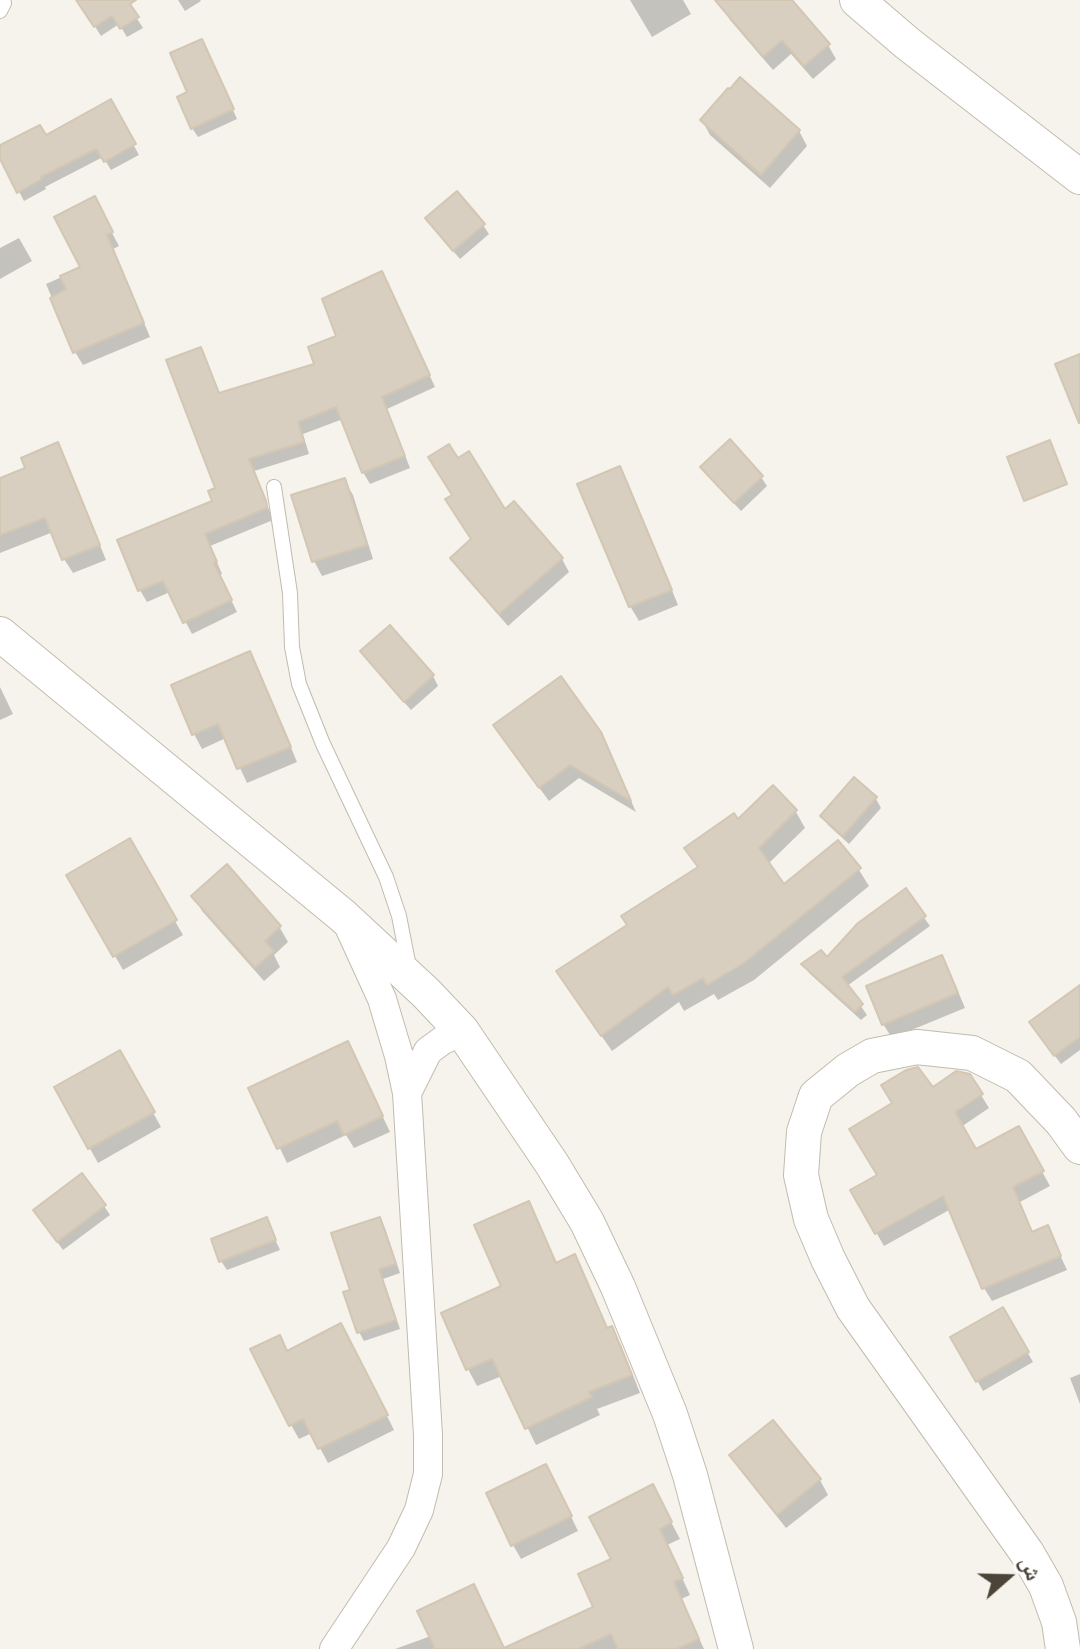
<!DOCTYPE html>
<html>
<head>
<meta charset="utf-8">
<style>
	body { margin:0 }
	#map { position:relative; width:1080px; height:1649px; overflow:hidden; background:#f6f3ec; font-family:Montserrat,"Noto Naskh Arabic",sans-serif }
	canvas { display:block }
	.north { position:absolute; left:968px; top:1537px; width:80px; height:80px; -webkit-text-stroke:6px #fff; paint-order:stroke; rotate:70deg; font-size:22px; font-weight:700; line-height:32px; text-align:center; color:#4b4439 }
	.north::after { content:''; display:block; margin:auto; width:28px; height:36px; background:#4b4439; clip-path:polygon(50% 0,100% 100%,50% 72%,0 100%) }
</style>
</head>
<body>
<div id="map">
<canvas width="1080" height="1649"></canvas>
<div class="north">ش</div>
</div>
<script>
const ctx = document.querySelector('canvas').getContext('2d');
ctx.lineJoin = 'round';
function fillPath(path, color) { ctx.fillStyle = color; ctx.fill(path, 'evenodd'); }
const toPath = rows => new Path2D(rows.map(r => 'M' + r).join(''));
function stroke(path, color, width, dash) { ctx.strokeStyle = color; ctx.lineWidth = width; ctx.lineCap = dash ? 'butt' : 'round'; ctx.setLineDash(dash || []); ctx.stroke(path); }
const shadow = toPath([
	[91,0,125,0,143,28,127,37,119,24,101,36,82,6],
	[178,0,200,0,201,1,185,11],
	[630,0,683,0,691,14,652,37],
	[727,0,790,0,828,45,836,59,813,79,791,54,773,70,730,20,721,5],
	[207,51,237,119,198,137,192,128],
	[110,102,139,155,111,170,103,157,45,187,46,189,24,201,0,155,0,147,45,137],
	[702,120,799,131,807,146,770,188,710,135],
	[101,212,119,246,113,249,150,337,83,365,75,352,46,284,82,268],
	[428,219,483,225,489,234,460,259,433,228],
	[19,238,32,261,0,279,0,248],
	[388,285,435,387,387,409,410,468,370,484,363,472,343,419,303,434,309,454,254,471,273,520,210,546,222,574,219,575,237,612,192,634,170,592,147,602,140,590,214,502,218,489,206,361,220,395,317,365,339,337],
	[57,445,65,459,106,560,73,573,64,559,53,532,0,553,0,480,28,469],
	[457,461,505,512,562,559,569,572,508,626,460,571,453,558,473,540],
	[703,467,761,477,767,486,741,511,708,476],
	[619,468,628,483,678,605,639,621,630,606],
	[344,480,353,495,373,559,322,576,314,561],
	[390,627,433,676,438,686,411,710,368,661,363,652],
	[249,654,258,668,297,762,247,783,226,738,202,749,194,734,173,686],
	[0,687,13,714,0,720],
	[495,726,599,733,608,749,636,812,579,778,549,801,504,740],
	[854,779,876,799,881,808,849,844,828,825,822,816],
	[773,788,796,812,805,828,768,864,784,887,838,843,859,870,869,886,754,980,718,1000,714,994,684,1011,679,1002,612,1051,568,988,629,926,699,868,687,849,738,822],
	[129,841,183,935,123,970,69,876],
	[227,867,280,928,288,942,274,955,280,967,264,981,202,911,194,896],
	[905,891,930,926,847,986,867,1015,861,1020,809,973,804,964,827,961],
	[941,957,950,972,965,1008,892,1038,883,1024],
	[1080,987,1080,1050,1061,1064,1037,1032],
	[120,1053,161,1127,98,1163,56,1088],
	[355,1058,390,1132,354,1148,346,1135,287,1163,251,1088],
	[932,1090,981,1095,989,1108,961,1127,976,1151,1018,1128,1050,1186,1020,1202,1033,1233,1047,1227,1067,1270,992,1301,984,1288,951,1209,884,1246,852,1191,879,1176],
	[528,1204,538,1221,557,1265,575,1257,584,1274,608,1329,611,1328,621,1345,640,1393,597,1409,600,1415,536,1445,502,1376,477,1386,468,1369,444,1314,504,1288],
	[104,1206,110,1215,63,1250,41,1220],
	[380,1219,385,1228,400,1273,383,1279,400,1329,364,1341,359,1332,352,1291],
	[266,1220,280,1250,227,1270,221,1261],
	[1003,1310,1033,1362,983,1391,953,1337],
	[349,1340,394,1430,328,1463,312,1433,299,1439,291,1425,288,1353],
	[1080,1374,1080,1404,1070,1378],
	[773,1422,820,1480,828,1495,786,1528,740,1470,732,1456],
	[554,1481,578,1531,521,1559,513,1545],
	[661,1503,680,1539,667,1545,690,1595,681,1599,704,1649,544,1649,596,1608,614,1560],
	[431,1636,504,1649,395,1649]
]);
const building = toPath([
	[76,0,136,0,130,4,139,17,120,29,112,16,94,27,76,0],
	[715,0,792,0,830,44,804,66,782,40,763,57,715,0],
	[202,39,234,109,191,129,177,97,187,92,170,53,202,39],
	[740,77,800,130,761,175,700,120,728,88,730,89,740,77],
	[111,99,136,144,104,162,96,149,41,177,42,179,17,193,0,159,0,145,40,125,46,135,111,99],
	[457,191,485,224,453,251,425,218,457,191],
	[95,196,113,232,107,235,144,323,73,353,50,298,66,289,60,276,80,267,54,217,95,196],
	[382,271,430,375,382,397,405,456,362,473,336,407,298,422,304,442,249,459,266,501,267,508,205,534,217,562,214,563,232,600,183,623,163,581,138,591,117,540,212,501,208,491,215,488,166,360,201,347,219,393,314,364,308,347,336,336,322,299,382,271],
	[1080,354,1080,423,1079,423,1055,364,1080,354],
	[730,439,763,476,734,503,700,467,730,439],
	[1050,440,1067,484,1024,501,1007,457,1050,440],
	[58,442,100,545,62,560,45,518,0,535,0,478,25,468,21,458,58,442],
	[449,444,458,458,469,451,505,509,514,501,563,558,499,614,450,558,471,539,445,499,452,495,428,457,449,444],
	[620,466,672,590,629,607,577,484,620,466],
	[345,478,367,545,312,562,291,495,345,478],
	[390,625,434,675,404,702,360,651,390,625],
	[250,651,291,747,237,769,218,724,192,735,171,685,250,651],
	[561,676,601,732,631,801,570,765,539,788,493,725,561,676],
	[854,777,877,797,843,836,820,816,854,777],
	[773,785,797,810,759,848,784,884,838,840,861,868,744,963,707,985,703,978,673,995,668,987,601,1036,556,971,627,925,621,916,698,867,684,848,734,813,738,819,773,785],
	[130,838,177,920,113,957,66,875,130,838],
	[227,864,281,926,265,941,274,951,255,968,191,896,227,864],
	[906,888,926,916,842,977,863,1004,855,1012,801,964,821,950,827,957,858,923,906,888],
	[942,955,958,993,882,1025,866,986,942,955],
	[1080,985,1080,1037,1054,1056,1029,1022,1080,985],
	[348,1041,383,1116,344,1135,337,1121,277,1149,248,1088,348,1041],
	[120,1050,155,1112,88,1149,54,1087,120,1050],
	[918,1067,933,1087,956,1071,970,1074,983,1094,955,1112,976,1149,1019,1126,1044,1171,1013,1187,1032,1232,1048,1225,1061,1256,982,1289,943,1196,875,1234,850,1190,877,1175,849,1129,892,1103,881,1085,906,1070,918,1067],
	[82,1173,106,1205,57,1242,33,1210,82,1173],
	[529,1201,556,1263,575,1254,607,1328,612,1326,632,1375,589,1392,592,1397,525,1429,492,1359,466,1370,441,1313,501,1286,474,1225,529,1201],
	[267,1217,276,1240,219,1262,211,1239,267,1217],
	[380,1217,396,1264,379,1269,396,1320,357,1333,343,1292,350,1290,331,1233,380,1217],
	[1003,1307,1029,1352,976,1382,950,1337,1003,1307],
	[341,1323,388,1415,318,1449,303,1419,289,1426,250,1349,280,1335,287,1351,341,1323],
	[773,1420,821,1479,777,1515,729,1455,773,1420],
	[546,1464,572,1516,511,1546,486,1493,546,1464],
	[653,1484,672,1522,660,1529,683,1578,674,1582,699,1639,677,1649,618,1649,611,1634,578,1649,435,1649,417,1611,474,1584,504,1648,593,1607,578,1574,611,1559,589,1517,653,1484]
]);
const service = toPath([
	[0,11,4,3],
	[274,487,290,593,292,647,299,684,323,744,386,877,399,916,409,967]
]);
const minor = toPath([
	[350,929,382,999,399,1056,407,1093],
	[334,1649,401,1548,419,1510,428,1474,428,1435,407,1093,428,1051,443,1040,462,1031]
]);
const tertiary = toPath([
	[857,0,907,43,1080,177],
	[0,634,343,916,426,993,462,1031,552,1164,587,1222,618,1287,670,1414,690,1475,736,1649],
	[1063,1649,1059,1622,1046,1586,1027,1553,853,1308,828,1259,811,1219,801,1175,804,1132,816,1096,848,1070,872,1056,917,1047,972,1053,1018,1076,1061,1121,1080,1147]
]);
fillPath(shadow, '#0003');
fillPath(building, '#d8cfc1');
stroke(building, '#d3c7b4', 2);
stroke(service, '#c2bbae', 16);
stroke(minor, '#c2bbae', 30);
stroke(tertiary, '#c2bbae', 36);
stroke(service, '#fff', 14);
stroke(minor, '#fff', 28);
stroke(tertiary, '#fff', 34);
</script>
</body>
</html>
